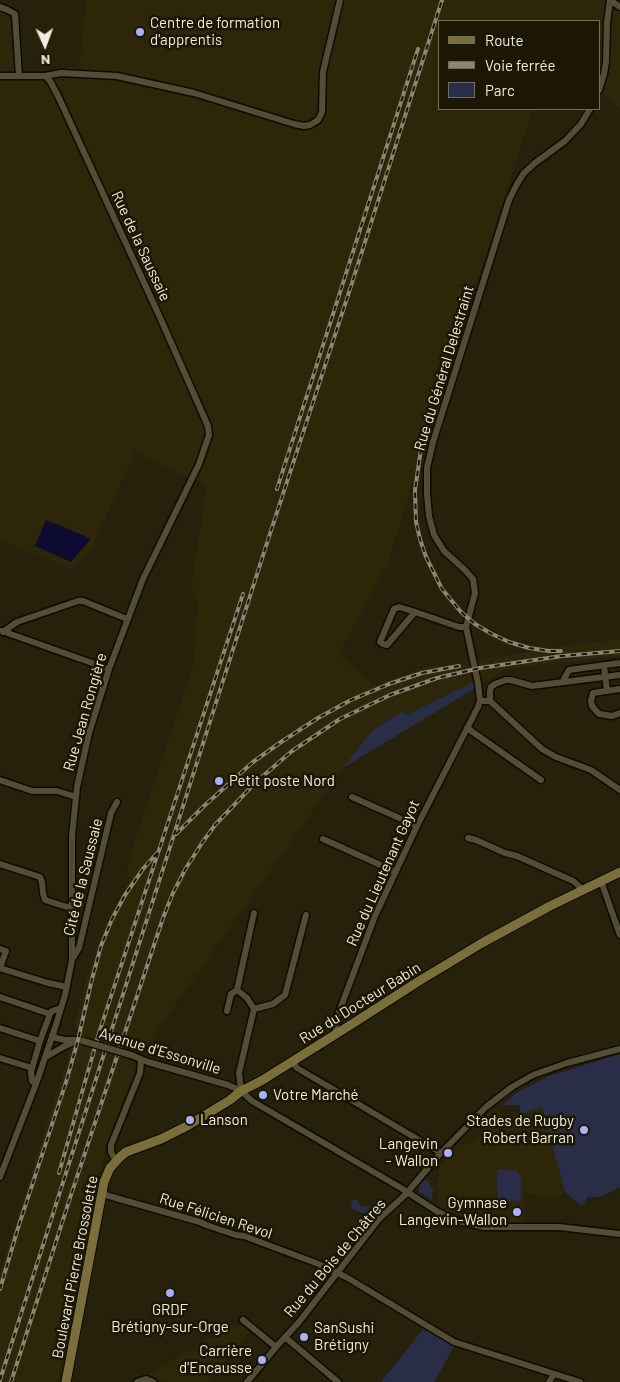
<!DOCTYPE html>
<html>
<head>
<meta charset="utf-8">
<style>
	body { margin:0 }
	#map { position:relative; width:620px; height:1382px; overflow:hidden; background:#26210a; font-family:Barlow,sans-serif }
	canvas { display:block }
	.legend { position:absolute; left:438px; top:20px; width:162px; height:90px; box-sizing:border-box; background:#1c1703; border:1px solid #716c5b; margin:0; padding:6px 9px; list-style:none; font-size:15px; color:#f0ecdf }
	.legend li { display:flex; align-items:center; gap:10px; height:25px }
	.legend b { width:25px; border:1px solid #716c5b }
	.north { position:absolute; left:20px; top:20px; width:50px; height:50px; -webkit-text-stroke:4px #1c1703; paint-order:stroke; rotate:178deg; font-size:14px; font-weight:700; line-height:20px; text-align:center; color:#f0ecdf }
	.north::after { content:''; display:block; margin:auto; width:18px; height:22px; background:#f0ecdf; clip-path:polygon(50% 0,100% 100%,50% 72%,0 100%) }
</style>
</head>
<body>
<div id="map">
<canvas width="620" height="1382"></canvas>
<ul class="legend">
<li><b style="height:6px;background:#7a6e3b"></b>Route</li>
<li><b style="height:6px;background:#8a8674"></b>Voie ferrée</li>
<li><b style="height:14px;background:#2a2d48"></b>Parc</li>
</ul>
<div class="north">N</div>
</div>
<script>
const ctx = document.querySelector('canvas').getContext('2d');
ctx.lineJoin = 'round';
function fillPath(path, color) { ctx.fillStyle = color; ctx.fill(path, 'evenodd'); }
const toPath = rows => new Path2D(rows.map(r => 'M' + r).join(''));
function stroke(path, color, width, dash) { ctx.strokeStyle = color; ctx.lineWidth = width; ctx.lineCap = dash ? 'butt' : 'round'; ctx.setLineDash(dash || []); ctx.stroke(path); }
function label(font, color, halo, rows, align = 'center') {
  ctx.font = font + ' Barlow,sans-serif'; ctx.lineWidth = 5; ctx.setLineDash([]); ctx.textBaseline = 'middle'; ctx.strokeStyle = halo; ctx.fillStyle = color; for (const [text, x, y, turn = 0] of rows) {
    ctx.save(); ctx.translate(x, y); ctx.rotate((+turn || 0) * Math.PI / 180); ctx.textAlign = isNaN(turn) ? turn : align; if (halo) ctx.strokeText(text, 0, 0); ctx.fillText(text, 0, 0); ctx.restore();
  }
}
const built = toPath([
	[87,0,620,0,620,110,599,89,599,21,543,21,541,18,541,21,439,21,439,109,533,109,423,449,388,563,373,592,338,654,374,686,428,666,445,666,563,646,620,639,620,656,505,669,477,687,475,681,406,715,404,712,372,731,343,768,137,1059,136,1069,112,1129,103,1159,58,1382,0,1382,0,1272,71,1047,74,1045,78,1032,74,1025,87,976,113,912,129,883,127,865,194,663,198,598,191,587,207,485,195,479,188,478,135,452,92,548,71,569,0,540,0,79,79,66],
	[0,4,11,4,14,71,0,72],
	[542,1106,565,1192,550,1198,524,1192,525,1222,490,1222,472,1220,449,1211,438,1205,438,1168,458,1144,472,1144,482,1135,485,1126,485,1115,495,1108,503,1115,520,1114],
	[232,1325,252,1328,208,1382,165,1382,147,1375]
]);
const green = toPath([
	[475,681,477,687,343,768,372,731,403,711,406,715],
	[620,1054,620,1187,600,1197,588,1197,582,1206,565,1192,542,1107,520,1114,520,1105,502,1105,518,1092,549,1076],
	[497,1170,516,1170,521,1176,521,1201,498,1201],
	[425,1180,428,1181,433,1189,432,1200,419,1192,420,1184],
	[357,1199,361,1207,369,1206,372,1208,371,1212,364,1214,354,1210,351,1206,352,1200],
	[425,1327,455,1345,434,1382,381,1382]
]);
const water = toPath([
	[46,520,61,526,91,539,71,562,35,546]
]);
const minor = toPath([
	[610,0,620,7],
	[0,7,8,10,15,14,19,76],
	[0,76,45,76,61,73,117,76,194,93,294,124,304,126,310,125,318,120,322,112,323,72,340,0],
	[599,90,604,74,606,62,607,23,610,0],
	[415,612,387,645,383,644,380,642,394,609,399,607,415,612,459,627,466,627],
	[2,631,109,669],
	[3,632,17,622,78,601,83,601,127,619],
	[604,666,607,691],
	[563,681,569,670,620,663],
	[620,689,593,693,591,701,592,706,599,714,612,716,620,713],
	[480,701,490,701,542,749,556,757,591,770,620,790],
	[490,701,490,691,491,687,495,684,506,680,511,680,532,686,620,675],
	[467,728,541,780],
	[0,780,32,791,57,791,76,797],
	[352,797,417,826],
	[468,838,476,840,505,853,517,856,573,881,579,886,582,890],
	[323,839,396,872],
	[0,864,40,877,42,882,43,893,45,900,67,907,72,906],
	[601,881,620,935],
	[0,949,6,951,0,968],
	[73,958,79,948,111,813,117,802],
	[0,968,48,983,67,987],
	[0,997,50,1014],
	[254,1009,273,1004,285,995,306,915],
	[227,1011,231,994,237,990],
	[0,1028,40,1041],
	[336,1034,336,1020,375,916,417,826,478,707,480,701,478,683,466,627,475,593,473,579,465,570,444,551,434,535,429,516,427,494,427,468,433,442,509,200,517,184,524,173,535,163,565,141,581,124,590,109],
	[52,1035,56,1038,65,1040,75,1040],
	[131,1055,148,1062,228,1085,241,1091,252,1101,401,1188,438,1212,458,1221,484,1227,559,1227,620,1234],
	[45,1057,51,1054,63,1047,78,1040],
	[0,1058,32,1068],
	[292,1061,297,1068,441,1153],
	[36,1084,32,1081,31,1072,40,1041,50,1014,52,1011,61,1008],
	[241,1091,239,1073,254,1009,247,998,237,990,254,913],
	[116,1160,113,1156,111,1152,111,1145,140,1073,141,1060],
	[0,1177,36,1084,55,1028,65,995,72,960,72,836,77,787,89,733,109,669,143,579,199,464,209,435,208,426,158,313,58,96,50,81,45,76],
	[102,1194,200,1222,206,1225,236,1235,244,1236,316,1263,346,1277,454,1342,580,1382],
	[243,1320,276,1347],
	[285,1337,338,1382],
	[137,1382,146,1379,153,1382],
	[247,1382,276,1347,299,1322,379,1219,405,1195,439,1155,486,1107,512,1087,533,1075,567,1063,620,1049],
	[549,1382,554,1374]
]);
const secondary = toPath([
	[66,1382,104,1182,110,1168,120,1157,126,1152,161,1139,187,1126,230,1100,241,1091,261,1081,352,1024,419,981,482,943,550,906,620,872]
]);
const rail = toPath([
	[421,449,415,490,416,522,420,539,426,557,442,589,461,612,475,624,490,633,509,642,529,648,549,651,561,651],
	[277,489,418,49],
	[176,834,204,806,253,762,281,742,318,718,351,700,389,684,422,673,459,666],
	[59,1173,99,1033,243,594],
	[0,1289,18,1228,67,1079,78,1040,91,983,101,946,112,919,125,895,143,869,157,853],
	[0,1380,266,546,352,283,442,0],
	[11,1382,70,1198,163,918,173,893,186,868,202,843,215,825,256,782,292,751,340,719,390,695,437,678,480,668,562,656,620,651]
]);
const minorBridge = toPath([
	[83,1041,131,1055]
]);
const markers = [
	[140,32,5,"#a8b0fc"],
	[219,781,5,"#a8b0fc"],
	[263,1095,5,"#a8b0fc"],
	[190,1120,5,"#a8b0fc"],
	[584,1130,5,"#a8b0fc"],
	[448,1153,5,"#a8b0fc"],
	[517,1212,5,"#a8b0fc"],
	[170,1293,5,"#a8b0fc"],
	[304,1337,5,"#a8b0fc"],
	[262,1360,5,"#a8b0fc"]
];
const poiNames = [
	["Centre de formation",150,23],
	["d'apprentis",150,40],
	["Petit poste Nord",229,781],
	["Votre Marché",273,1095],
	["Lanson",200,1120],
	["Stades de Rugby",574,1121,"right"],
	["Robert Barran",574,1138,"right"],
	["Langevin",438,1144,"right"],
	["- Wallon",438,1161,"right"],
	["Gymnase",507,1203,"right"],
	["Langevin-Wallon",507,1220,"right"],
	["GRDF",170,1310,"center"],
	["Brétigny-sur-Orge",170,1327,"center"],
	["SanSushi",314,1328],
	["Brétigny",314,1345],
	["Carrière",252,1351,"right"],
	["d'Encausse",252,1368,"right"]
];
const streetNames = [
	["Rue de la Saussaie",141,246,65],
	["Rue du Général Delestraint",444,368,-73],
	["Rue Jean Rongière",85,712,-74],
	["Rue du Lieutenant Gayot",383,873,-66],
	["Cité de la Saussaie",83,877,-76],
	["Rue du Docteur Babin",360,1003,-32],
	["Avenue d'Essonville",160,1051,17],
	["Rue Félicien Revol",216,1216,18],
	["Rue du Bois de Châtres",335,1258,-50],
	["Boulevard Pierre Brossolette",75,1267,-79]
];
fillPath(built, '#2d2608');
fillPath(green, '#2a2d48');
fillPath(water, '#0d0b32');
stroke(minor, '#0f0a00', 9);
stroke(secondary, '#0f0a00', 11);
stroke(minor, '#534d36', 6);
stroke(secondary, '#7a6e3b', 9);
stroke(rail, '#8a8674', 4);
stroke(rail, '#1c1703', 2, [5.5]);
stroke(minorBridge, '#0f0a00', 9, []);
stroke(minorBridge, '#534d36', 6);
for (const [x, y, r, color] of markers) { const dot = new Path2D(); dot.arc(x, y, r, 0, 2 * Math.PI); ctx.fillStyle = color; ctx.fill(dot); stroke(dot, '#1c1703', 2); }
label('15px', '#f0ecdf', '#1c1703', poiNames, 'left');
label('15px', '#f0ecdf', '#1c1703', streetNames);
</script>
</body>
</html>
